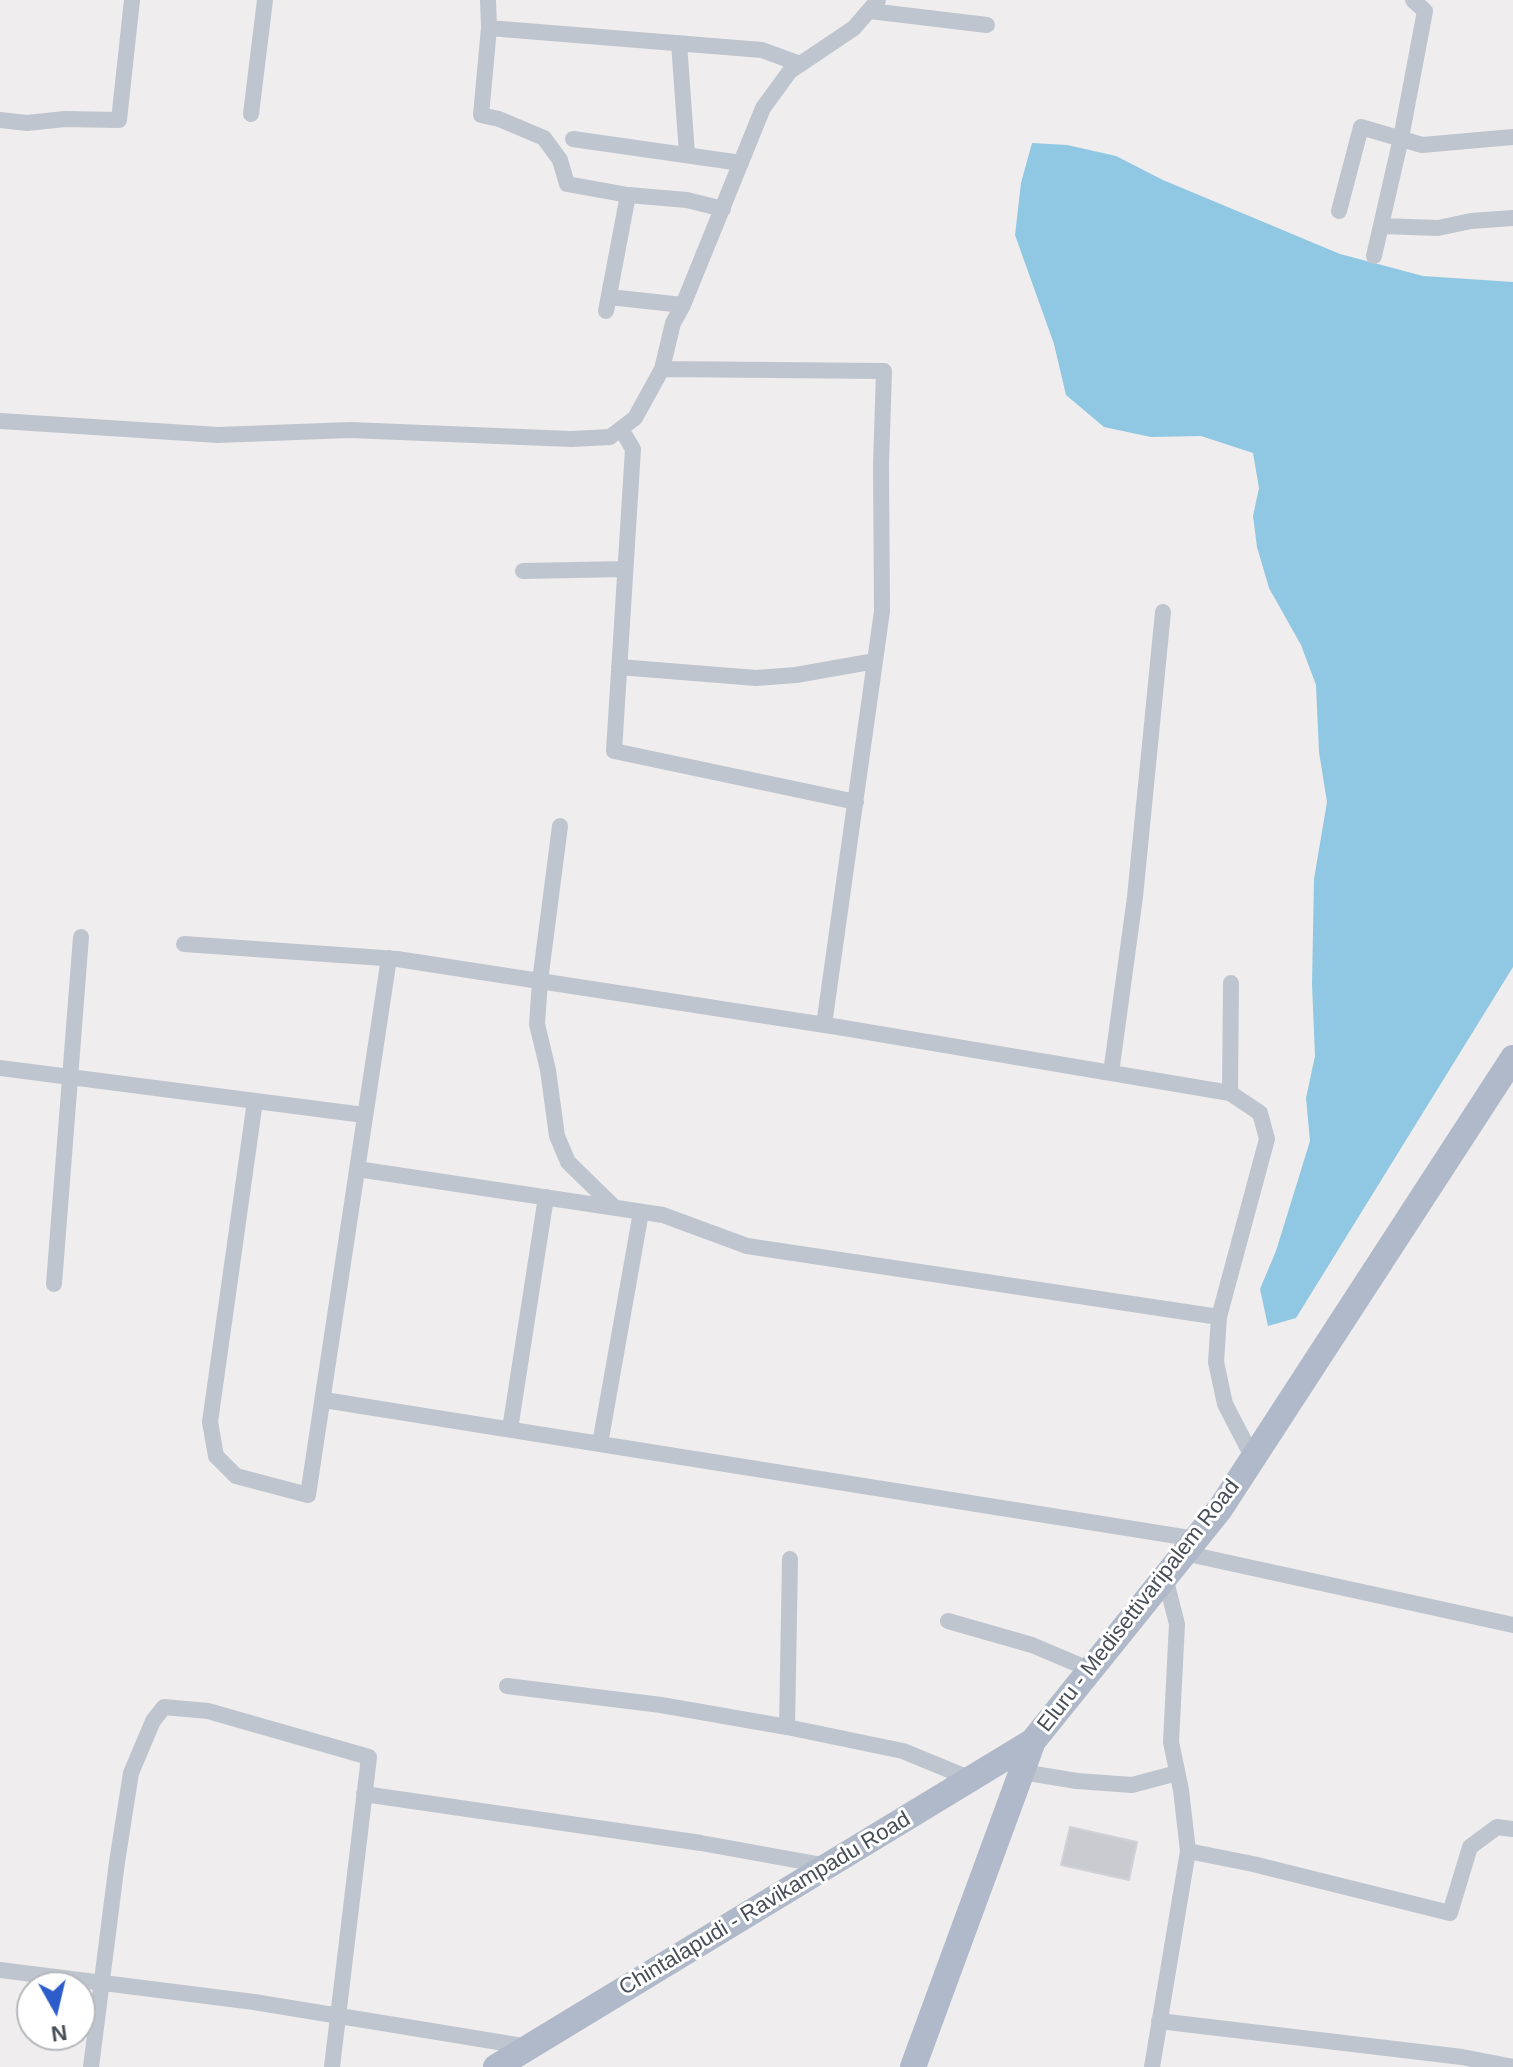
<!DOCTYPE html>
<html>
<head>
<meta charset="utf-8">
<style>
	body { margin:0 }
	#map { position:relative; width:1513px; height:2067px; overflow:hidden; background:#efeded; font-family:Arial,sans-serif }
	canvas { display:block }
	.north { position:absolute; left:16px; top:1971px; width:80px; height:80px; box-sizing:border-box; background:#fff; border:2px solid #b5b8bc; border-radius:50%; rotate:172deg; font-size:22px; font-weight:700; line-height:32px; text-align:center; color:#474e58 }
	.north::after { content:''; display:block; margin:auto; width:28px; height:36px; background:#2c5dcb; clip-path:polygon(50% 0,100% 100%,50% 72%,0 100%) }
</style>
</head>
<body>
<div id="map">
<canvas width="1513" height="2067"></canvas>
<div class="north">N</div>
</div>
<script>
const ctx = document.querySelector('canvas').getContext('2d');
ctx.lineJoin = 'round';
function fillPath(path, color) { ctx.fillStyle = color; ctx.fill(path, 'evenodd'); }
const toPath = rows => new Path2D(rows.map(r => 'M' + r).join(''));
function stroke(path, color, width, dash) { ctx.strokeStyle = color; ctx.lineWidth = width; ctx.lineCap = dash ? 'butt' : 'round'; ctx.setLineDash(dash || []); ctx.stroke(path); }
function label(font, color, halo, rows, align = 'center') {
  ctx.font = font + ' Arial,sans-serif'; ctx.lineWidth = 6; ctx.setLineDash([]); ctx.textBaseline = 'middle'; ctx.strokeStyle = halo; ctx.fillStyle = color; for (const [text, x, y, turn = 0] of rows) {
    ctx.save(); ctx.translate(x, y); ctx.rotate((+turn || 0) * Math.PI / 180); ctx.textAlign = isNaN(turn) ? turn : align; if (halo) ctx.strokeText(text, 0, 0); ctx.fillText(text, 0, 0); ctx.restore();
  }
}
const water = toPath([
	[1032,143,1067,145,1116,156,1163,180,1340,254,1423,276,1513,282,1513,967,1296,1318,1268,1326,1260,1289,1276,1251,1310,1141,1306,1098,1315,1056,1312,984,1314,879,1327,802,1319,752,1316,685,1301,645,1269,588,1257,547,1253,516,1259,488,1253,453,1201,436,1151,437,1104,427,1066,395,1054,344,1015,235,1021,183]
]);
const building = toPath([
	[1070,1827,1137,1842,1129,1880,1061,1865,1070,1827]
]);
const minor = toPath([
	[488,0,489,28,481,115,499,119,544,138,560,160,567,184,628,195,687,200,723,209],
	[870,11,987,25],
	[489,28,762,50,800,64],
	[679,43,687,154],
	[251,114,265,0],
	[0,120,27,123,65,119,119,120,132,0],
	[573,139,741,163],
	[1339,211,1361,127,1422,145,1513,137],
	[1381,226,1438,228,1471,221,1513,218],
	[1374,256,1401,138,1425,11,1413,0],
	[609,297,683,305],
	[606,311,628,195],
	[662,369,884,371,881,465,882,611,824,1025],
	[0,421,218,435,350,430,571,439,610,437,635,418,662,369,673,323,683,305,763,108,790,71,854,28,878,0],
	[621,429,633,449,614,751,856,802],
	[523,571,625,569],
	[619,667,756,678,796,675,875,661],
	[560,826,540,981,537,1024,548,1070,557,1136,568,1162,614,1207],
	[184,944,397,959,838,1027,1230,1093,1260,1113,1267,1139,1219,1317,1216,1362,1225,1404,1253,1458],
	[0,1068,364,1115],
	[1111,1073,1135,897,1163,612],
	[1230,1093,1231,983],
	[255,1101,210,1422,216,1456,236,1476,308,1495,389,958],
	[357,1169,663,1215,747,1246,1219,1317],
	[54,1284,81,937],
	[324,1400,1196,1539],
	[510,1429,546,1197],
	[600,1444,641,1212],
	[1184,1553,1513,1625],
	[948,1621,1032,1645,1091,1670],
	[507,1686,661,1705,787,1727,903,1751,971,1779],
	[787,1727,790,1559],
	[1022,1772,1077,1781,1132,1785,1177,1773],
	[364,1794,701,1843,828,1866],
	[1188,1851,1253,1864,1450,1913,1470,1847,1497,1827,1513,1829],
	[0,1970,254,2002,529,2047],
	[1159,2021,1462,2057,1513,2067],
	[91,2067,117,1862,131,1773,153,1721,164,1707,208,1711,369,1757,332,2067],
	[1152,2067,1188,1851,1181,1790,1171,1742,1177,1624,1165,1577]
]);
const primary = toPath([
	[496,2067,1033,1741],
	[913,2067,1033,1741,1220,1509,1513,1058]
]);
const streetNames = [
	["Eluru - Medisettivaripalem Road",1139,1606,-52],
	["Chintalapudi - Ravikampadu Road",765,1904,-31]
];
fillPath(water, '#90c7e2');
fillPath(building, '#cacbd1');
stroke(building, '#d1d2d8', 2);
stroke(minor, '#bfc5ce', 16);
stroke(primary, '#afb9c9', 26);
label('22px', '#474e58', '#fff', streetNames);
</script>
</body>
</html>
